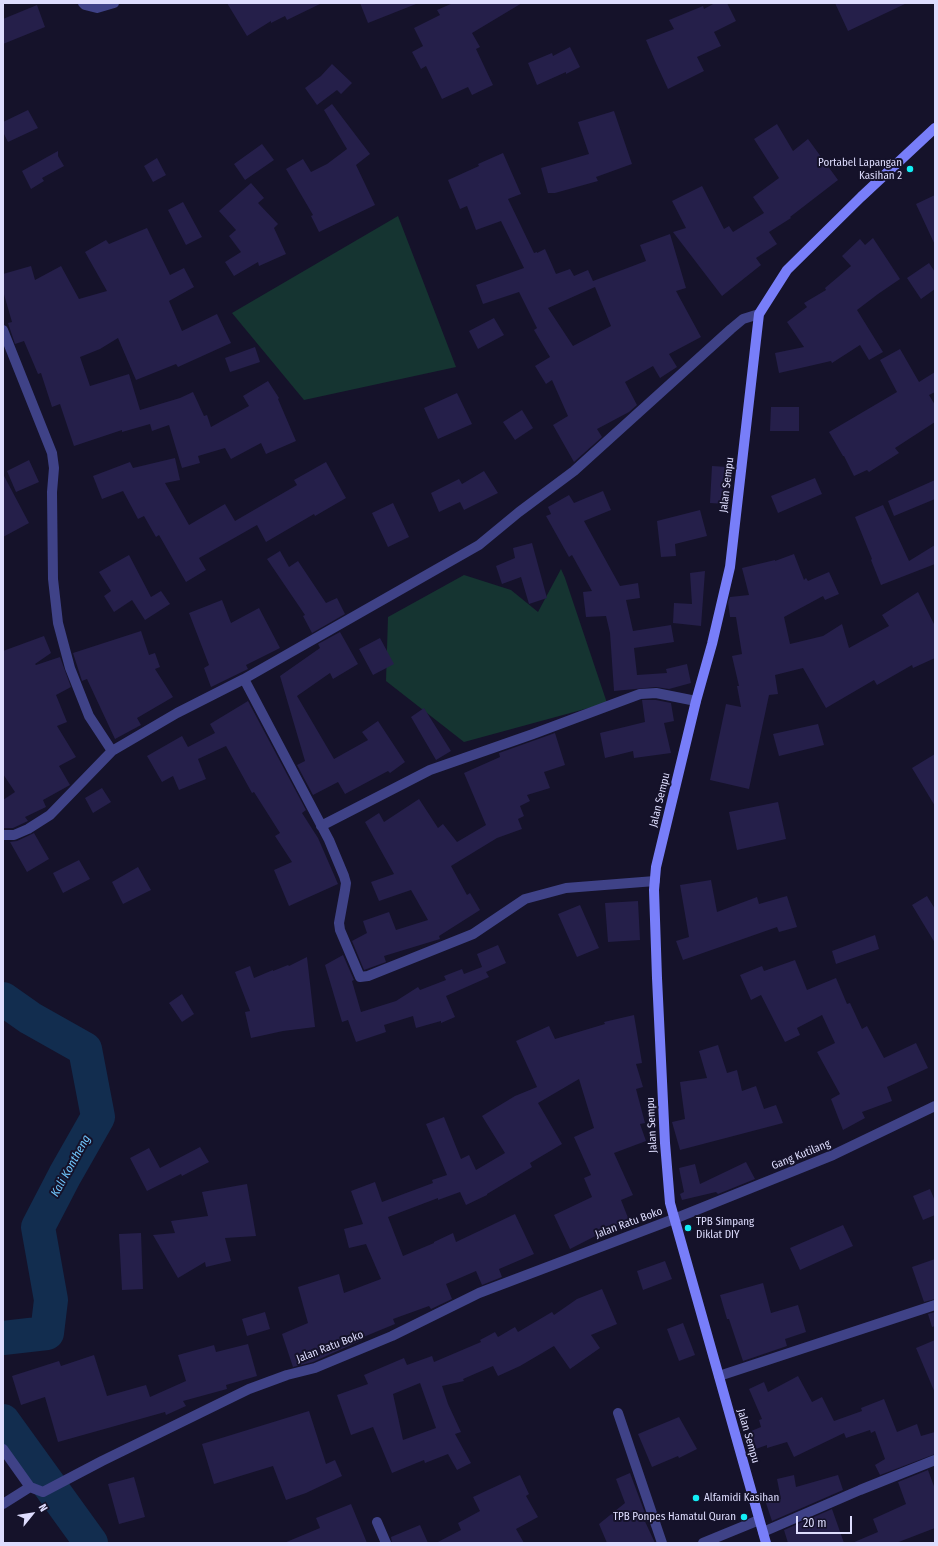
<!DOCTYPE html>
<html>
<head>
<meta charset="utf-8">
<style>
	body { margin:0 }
	#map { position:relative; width:938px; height:1546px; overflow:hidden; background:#15122a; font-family:"Fira Sans Condensed",sans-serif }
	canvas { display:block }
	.frame { position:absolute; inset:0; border:4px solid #deddfe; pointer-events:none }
	.north { position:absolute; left:12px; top:1494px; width:40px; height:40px; -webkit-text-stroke:3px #15122a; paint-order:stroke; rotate:60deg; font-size:11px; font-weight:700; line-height:16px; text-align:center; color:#deddfe }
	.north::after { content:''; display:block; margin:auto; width:14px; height:18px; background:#deddfe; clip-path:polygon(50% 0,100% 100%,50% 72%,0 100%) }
	.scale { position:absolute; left:796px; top:1516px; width:56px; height:18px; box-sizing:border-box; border:2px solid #deddfe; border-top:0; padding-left:5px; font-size:12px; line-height:14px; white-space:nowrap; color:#deddfe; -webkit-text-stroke:3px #15122a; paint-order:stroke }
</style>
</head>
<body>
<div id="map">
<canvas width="938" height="1546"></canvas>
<div class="frame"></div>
<div class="north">N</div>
<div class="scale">20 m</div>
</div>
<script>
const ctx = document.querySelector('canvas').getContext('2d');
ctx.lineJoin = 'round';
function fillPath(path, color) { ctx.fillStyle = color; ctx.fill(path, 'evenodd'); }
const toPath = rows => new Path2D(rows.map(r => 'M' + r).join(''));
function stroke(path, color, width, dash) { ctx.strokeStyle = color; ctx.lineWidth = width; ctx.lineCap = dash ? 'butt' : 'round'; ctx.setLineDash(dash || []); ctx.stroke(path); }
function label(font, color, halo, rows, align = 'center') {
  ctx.font = font + ' "Fira Sans Condensed",sans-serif'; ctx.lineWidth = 4; ctx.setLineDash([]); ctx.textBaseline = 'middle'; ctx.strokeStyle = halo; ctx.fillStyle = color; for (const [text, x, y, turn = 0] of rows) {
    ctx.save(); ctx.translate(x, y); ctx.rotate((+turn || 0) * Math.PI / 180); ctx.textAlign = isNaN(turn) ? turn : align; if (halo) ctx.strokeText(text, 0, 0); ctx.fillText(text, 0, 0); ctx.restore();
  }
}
const green = toPath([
	[398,216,456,367,304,400,232,313],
	[561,569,565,578,607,703,464,742,386,681,388,617,464,575,511,590,538,612]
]);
const river = toPath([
	[3,999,30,1018,85,1049,98,1117,65,1175,38,1227,51,1300,47,1333,3,1338],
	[3,1421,91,1543]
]);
const building = toPath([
	[227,3,322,3,287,20,285,16,271,23,271,21,247,36],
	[360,3,416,3,416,4,368,23],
	[453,3,522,3,472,33,480,47,476,49,493,85,472,95,468,87,442,99,426,66,421,69,412,52,423,46,414,28,440,15,437,10],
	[715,3,727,3,736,21,714,32,721,46,697,57,704,71,668,89,655,61,646,40,674,29,669,20,703,6,704,9],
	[835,3,907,3,848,31],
	[37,5,45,27,3,44,3,19],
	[570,47,580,67,566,74,566,72,537,85,528,63,552,53,553,56],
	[332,64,352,83,341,94,337,90,317,105,305,88,321,76],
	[332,104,370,154,356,165,375,205,319,232,311,216,313,215,286,169,303,159,311,172,327,164,347,149,324,110],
	[28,110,38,128,8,142,3,132,3,122],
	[614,111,632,164,596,177,598,181,555,193,548,193,541,168,589,154,578,122],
	[777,124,793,151,808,139,838,180,790,217,791,218,769,232,777,244,756,258,761,265,722,296,673,232,686,228,672,201,702,186,724,229,729,226,733,232,764,213,753,197,779,178,754,139],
	[262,144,274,160,245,180,234,164],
	[58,151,58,156,64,166,42,178,44,181,31,189,22,171],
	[503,153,521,194,508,199,534,253,537,252,537,253,545,249,556,274,570,269,574,276,588,270,593,281,646,261,640,245,670,234,686,288,676,291,701,337,669,354,677,367,660,378,653,366,625,382,637,405,629,412,597,429,602,437,574,462,553,425,568,416,552,380,546,384,535,366,550,357,534,330,537,328,519,292,483,304,476,285,524,268,501,221,476,230,467,206,460,209,448,180,479,166,478,164],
	[595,287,611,326,573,346,548,308],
	[157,158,166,175,153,182,144,166],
	[251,183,264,198,258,203,278,224,274,228,286,254,259,266,258,262,234,276,225,262,241,252,229,236,236,230,219,211],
	[935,195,935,245,916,204],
	[183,202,202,237,186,245,168,210],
	[147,228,170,275,184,268,194,287,169,301,182,331,217,314,231,343,178,367,176,364,136,380,118,338,100,349,80,357,90,386,129,374,140,410,180,398,193,392,204,416,207,415,211,427,249,406,243,396,268,381,279,398,278,399,296,441,266,454,261,443,231,459,225,448,198,456,200,463,182,468,169,425,152,431,150,424,122,432,122,430,74,446,60,404,52,407,41,373,38,374,24,341,15,344,8,323,12,322,3,291,3,274,31,266,35,280,61,266,79,299,107,291,85,252,106,240,109,244],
	[873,238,900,279,878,294,857,310,883,352,869,360,860,345,832,363,831,361,779,373,775,353,804,347,787,322,807,307,804,303,826,290,825,288,851,266,842,256,860,239,865,245],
	[929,263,935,272,935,289,921,299,907,278],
	[494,318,504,335,478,349,469,331],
	[255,347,260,362,230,372,225,358],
	[900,349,919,382,935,372,935,392,929,395,935,405,935,422,895,448,899,453,869,472,867,470,854,476,844,456,843,456,829,432,897,392,880,360],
	[457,393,472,424,438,439,424,408],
	[771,407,799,407,799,431,770,431],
	[522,410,533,428,515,440,503,422],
	[175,458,180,480,165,483,189,525,225,504,235,521,297,485,294,480,326,462,346,498,315,516,314,514,266,542,257,525,199,558,206,570,186,582,159,535,156,537,144,516,138,519,123,491,102,499,93,476,130,462,133,468],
	[29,460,39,482,16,492,7,471],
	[712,466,728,467,726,504,710,503],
	[484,471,498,493,464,510,460,502,439,512,431,493,459,479,462,484],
	[3,474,29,523,3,537],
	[815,478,822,494,778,513,771,496],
	[935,480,935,499,894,516,888,501],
	[603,491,611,510,584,521,620,586,638,583,640,598,626,600,633,631,671,625,674,642,634,648,637,675,667,673,666,669,687,664,691,683,669,689,656,687,614,691,610,633,606,616,586,617,583,592,592,591,572,555,569,557,546,516,551,514,548,507,569,495,574,503],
	[393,503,409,537,388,547,372,513],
	[883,505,909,561,935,545,935,564,881,585,871,560,872,559,855,517],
	[700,510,707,536,675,544,676,556,661,557,657,521],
	[532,543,547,598,529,604,521,577,502,584,496,566,515,558,513,548],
	[280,551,289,567,298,561,326,603,337,598,345,614,312,633,303,616,305,615,267,559],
	[794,554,804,580,806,578,808,581,829,572,839,594,825,600,823,596,784,617,790,644,823,636,842,624,849,648,889,626,882,615,918,592,935,626,935,658,913,668,912,665,877,685,874,680,826,708,803,668,775,675,778,694,769,695,749,789,710,780,726,704,741,707,737,686,739,686,732,656,742,654,736,617,730,617,728,602,730,597,749,595,742,568,775,560,775,561],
	[129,555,151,597,161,591,170,604,145,620,132,600,114,612,104,596,111,591,99,572],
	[705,571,701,626,673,623,674,603,692,604,690,573],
	[222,600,231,623,259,608,280,648,246,665,248,669,211,687,204,668,209,665,189,613],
	[141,631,149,655,155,653,160,667,155,669,173,697,137,718,141,725,115,739,87,679,82,681,73,653],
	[340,632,358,664,333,679,330,673,297,696,334,759,368,740,362,732,378,721,405,762,390,773,388,771,345,794,338,782,313,795,297,765,305,761,280,676,320,648,318,644],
	[44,636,51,653,35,664,36,665,60,657,71,687,56,695,67,722,57,726,76,757,59,766,70,785,43,800,46,807,25,817,28,821,13,828,3,828,3,800,15,792,3,774,3,651],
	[380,638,394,664,373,675,359,649],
	[642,700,656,700,671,703,674,721,664,723,671,753,634,758,633,751,605,758,600,733,645,722],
	[248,701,306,810,302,813,318,838,338,884,289,906,274,870,292,862,275,836,280,833,254,792,252,793,226,746,198,759,206,779,179,790,173,776,162,782,147,756,182,736,188,747,215,733,210,724],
	[424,708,451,751,436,760,411,717],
	[818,724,824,745,779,756,773,734],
	[555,733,565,765,544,772,550,788,527,795,530,801,520,806,524,816,518,819,522,829,497,838,451,866,467,895,470,893,480,910,439,936,440,939,384,956,386,962,364,970,352,941,367,933,363,921,389,912,396,930,428,920,411,890,379,901,371,882,394,874,365,822,379,813,384,822,419,799,438,828,443,824,457,842,486,825,464,773,500,757,499,753],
	[935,754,935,806,912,768],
	[102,788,111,802,93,813,85,798],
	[778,802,786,839,737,850,729,812],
	[34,833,49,859,27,872,10,842,17,841],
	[79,860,90,879,63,893,53,873],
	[138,867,151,890,123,904,112,882],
	[711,880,717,912,757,897,759,904,787,896,797,927,779,932,777,927,683,960,676,941,689,937,680,885],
	[927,896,935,909,935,943,912,905],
	[638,901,640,940,608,942,605,903],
	[580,905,599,948,577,957,558,914],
	[875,935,879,949,836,964,832,951],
	[498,945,506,963,486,972,489,977,446,996,455,1017,441,1023,441,1021,416,1028,413,1016,384,1025,386,1032,356,1042,348,1020,342,1022,325,965,343,955,354,980,352,981,361,1012,396,1001,418,987,420,990,446,980,444,976,462,969,464,974,482,967,477,954],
	[307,957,315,1027,283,1031,251,1038,245,1012,250,1011,235,972,250,966,254,978,273,970,273,971,288,965,289,966],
	[795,960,807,990,836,978,847,1004,850,1003,862,1029,867,1026,884,1058,916,1043,928,1068,887,1087,892,1101,862,1112,865,1118,843,1130,831,1099,840,1094,817,1052,835,1043,822,1015,797,1028,800,1035,785,1042,761,995,751,1000,740,975,762,966,764,971],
	[182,994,194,1014,182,1022,169,1003],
	[634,1015,642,1063,636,1064,643,1087,636,1089,645,1123,640,1124,646,1141,614,1153,633,1195,621,1200,630,1223,612,1230,611,1228,570,1249,554,1215,592,1197,584,1178,591,1175,574,1137,594,1128,579,1079,538,1103,562,1144,530,1163,532,1167,487,1194,487,1195,466,1205,460,1192,438,1200,438,1198,388,1217,403,1256,434,1243,434,1242,453,1233,456,1242,515,1214,534,1254,499,1269,502,1277,482,1285,476,1271,446,1284,452,1299,431,1309,429,1306,393,1319,395,1324,361,1338,362,1340,313,1362,293,1367,282,1334,308,1323,298,1287,339,1274,344,1293,381,1279,366,1244,349,1248,344,1229,363,1224,351,1191,375,1182,382,1202,433,1183,432,1180,447,1175,426,1124,444,1117,461,1159,469,1155,476,1170,505,1153,482,1116,515,1096,537,1087,516,1041,549,1026,555,1039,605,1024,604,1022],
	[718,1045,727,1073,737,1070,742,1091,756,1086,764,1109,776,1105,783,1123,680,1150,672,1122,685,1119,680,1082,707,1078,699,1051],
	[200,1147,209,1162,182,1176,181,1174,147,1191,130,1158,149,1148,160,1168],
	[746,1162,755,1179,718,1194,716,1192,682,1200,680,1194,684,1192,679,1168,695,1164,700,1184],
	[247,1184,256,1236,225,1238,231,1261,206,1267,205,1262,178,1278,153,1235,175,1233,171,1221,208,1216,202,1192],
	[930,1189,935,1201,935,1215,923,1220,913,1196],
	[843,1225,853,1246,800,1270,790,1248],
	[141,1233,143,1289,122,1290,119,1234],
	[935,1259,935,1299,924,1302,912,1267],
	[665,1261,672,1279,643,1290,637,1271],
	[763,1283,771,1313,798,1305,806,1332,785,1339,787,1346,743,1361,729,1319,727,1319,720,1295],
	[602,1289,617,1324,591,1335,600,1348,570,1369,554,1346,520,1366,498,1376,493,1366,463,1379,464,1381,442,1386,448,1404,461,1432,455,1434,471,1463,457,1470,448,1454,425,1463,424,1460,392,1473,373,1427,351,1435,337,1395,368,1384,364,1375,404,1358,407,1365,432,1356,434,1362,481,1342,480,1340,495,1332,498,1337,515,1327,518,1332,552,1312,554,1315,577,1299],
	[420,1383,436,1428,403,1440,393,1394],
	[265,1312,270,1329,247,1336,242,1319],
	[935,1312,935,1326,932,1327,928,1314],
	[683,1323,695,1355,679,1361,667,1329],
	[935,1340,935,1393,916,1348],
	[248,1344,257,1376,226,1385,227,1389,183,1401,186,1406,166,1415,165,1412,58,1442,45,1397,21,1405,12,1376,59,1361,61,1366,94,1355,107,1396,146,1385,150,1397,186,1381,178,1355,214,1345,216,1352],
	[798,1376,812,1402,822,1397,834,1421,862,1411,861,1408,884,1399,897,1432,917,1424,921,1436,935,1432,935,1454,880,1475,875,1465,885,1459,875,1431,871,1433,870,1430,846,1438,844,1433,794,1457,787,1442,767,1448,767,1445,750,1451,744,1434,761,1427,759,1420,762,1419,749,1389,764,1382,768,1392],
	[309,1411,326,1464,335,1460,342,1476,306,1493,286,1500,273,1466,214,1484,202,1444],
	[679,1417,697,1449,679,1458,678,1456,652,1467,638,1434],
	[928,1470,935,1489,935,1528,896,1543,852,1543,878,1532,873,1519,906,1504,898,1482],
	[630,1473,645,1513,642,1515,655,1543,607,1543,599,1524,625,1503,616,1479],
	[520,1475,529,1494,526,1496,538,1517,516,1529,524,1543,436,1543,461,1530,458,1523,480,1511,473,1497],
	[794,1475,796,1487,838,1475,843,1490,772,1521,766,1503,781,1499,777,1479],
	[134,1477,145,1517,119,1524,108,1484],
	[351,1504,367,1543,284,1543,320,1528,316,1518],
	[832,1509,844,1543,788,1543,784,1530],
	[420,1525,428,1543,392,1543,391,1537]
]);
const minor = toPath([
	[83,3,85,5,97,8,114,3],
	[3,330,52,453,54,468,52,492,53,579,58,623,70,668,89,716,112,751],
	[244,679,329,840,344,876,346,883,345,890,339,923,340,930,360,977,368,976,473,934,525,899,566,888,655,881],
	[321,826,430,770,533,734,640,694,656,693,696,701],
	[3,835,14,835,28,829,50,815,112,751,177,713,244,679,479,545,519,512,574,471,731,329,743,319,759,314],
	[719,1376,935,1305],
	[618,1413,662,1543],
	[3,1449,30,1487],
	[3,1504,30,1487,43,1492,102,1461,249,1389,287,1375,315,1368,392,1336,479,1293,674,1219,833,1155,935,1106],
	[377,1522,386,1543],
	[763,1532,860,1490,935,1460],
	[703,1543,759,1520]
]);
const secondary = toPath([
	[766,1543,670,1203,665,1143,657,978,654,890,656,867,696,701,712,644,730,567,759,314,787,270,861,197,935,128]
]);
const markers = [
	[910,169,4,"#12eef5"],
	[688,1228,4,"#12eef5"],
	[696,1498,4,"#12eef5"],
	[744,1517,4,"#12eef5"]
];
const poiNames = [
	["Portabel Lapangan",902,163],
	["Kasihan 2",902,176],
	["TPB Simpang",696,1222,"left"],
	["Diklat DIY",696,1235,"left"],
	["Alfamidi Kasihan",704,1498,"left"],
	["TPB Ponpes Hamatul Quran",736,1517]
];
const streetNames = [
	["Jalan Sempu",727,485,-83],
	["Jalan Sempu",660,800,-76],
	["Jalan Sempu",652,1125,-93],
	["Gang Kutilang",801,1155,-22],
	["Jalan Ratu Boko",629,1223,-20],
	["Jalan Ratu Boko",330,1347,-21],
	["Jalan Sempu",748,1436,74]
];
const waterNames = [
	["Kali Kontheng",71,1166,-61]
];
fillPath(green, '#153431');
stroke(river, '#122d4f', 34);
fillPath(building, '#251f4a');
stroke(minor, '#3f4287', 10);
stroke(secondary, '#787ef9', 10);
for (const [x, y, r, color] of markers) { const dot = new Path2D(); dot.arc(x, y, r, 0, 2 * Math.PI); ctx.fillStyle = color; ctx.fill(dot); stroke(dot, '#15122a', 1.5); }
label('11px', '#deddfe', '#15122a', poiNames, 'right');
label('11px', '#deddfe', '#15122a', streetNames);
label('italic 12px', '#6fc3f9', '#15122a', waterNames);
</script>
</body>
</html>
